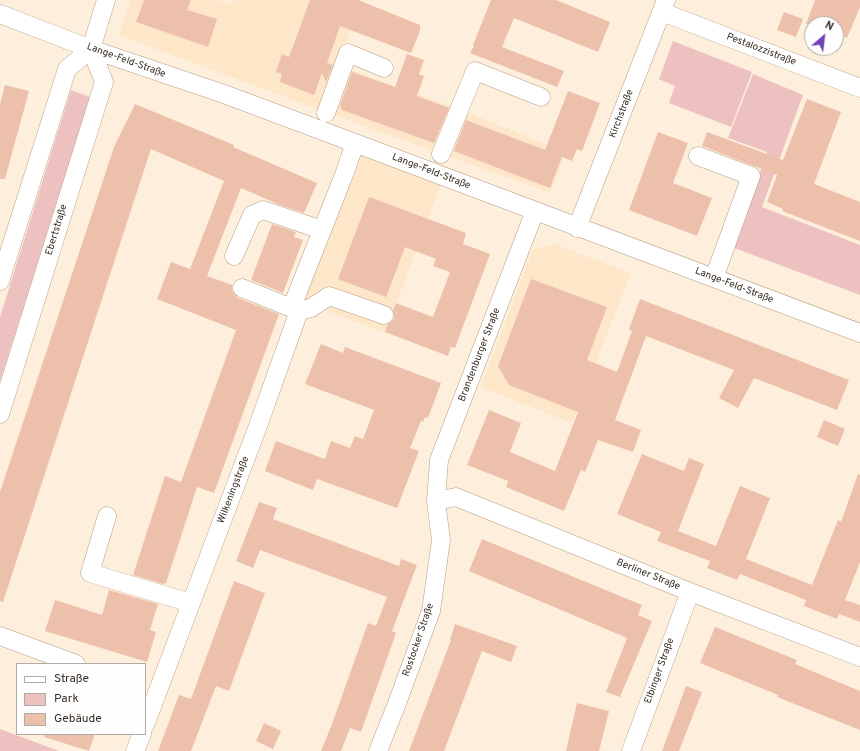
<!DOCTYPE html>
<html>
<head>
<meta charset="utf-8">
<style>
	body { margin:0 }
	#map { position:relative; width:860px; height:751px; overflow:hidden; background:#feefdd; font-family:Overpass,sans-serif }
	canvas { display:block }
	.legend { position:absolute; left:16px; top:663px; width:130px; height:72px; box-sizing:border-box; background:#fefefe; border:1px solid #afaba7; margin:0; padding:5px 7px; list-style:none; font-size:12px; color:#392f24 }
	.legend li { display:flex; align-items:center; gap:8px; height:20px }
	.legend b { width:20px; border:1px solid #afaba7 }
	.north { position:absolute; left:804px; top:16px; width:40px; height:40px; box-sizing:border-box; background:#fefefe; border:1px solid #afaba7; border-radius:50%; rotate:28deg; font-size:11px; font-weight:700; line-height:16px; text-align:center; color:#392f24 }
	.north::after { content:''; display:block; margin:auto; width:14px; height:18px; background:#7342b9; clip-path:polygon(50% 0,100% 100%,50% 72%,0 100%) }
</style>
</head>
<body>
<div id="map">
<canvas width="860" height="751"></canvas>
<ul class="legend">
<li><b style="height:5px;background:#fff"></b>Straße</li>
<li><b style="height:11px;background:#eec1c1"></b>Park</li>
<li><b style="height:11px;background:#edc0ab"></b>Gebäude</li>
</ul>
<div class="north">N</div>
</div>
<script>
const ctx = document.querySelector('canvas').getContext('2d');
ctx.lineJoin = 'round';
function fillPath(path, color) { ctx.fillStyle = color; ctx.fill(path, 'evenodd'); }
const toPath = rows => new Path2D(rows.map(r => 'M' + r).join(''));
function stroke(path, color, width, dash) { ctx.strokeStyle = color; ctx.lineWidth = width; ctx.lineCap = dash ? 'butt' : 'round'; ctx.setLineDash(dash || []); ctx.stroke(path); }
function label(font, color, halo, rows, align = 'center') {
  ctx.font = font + ' Overpass,sans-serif'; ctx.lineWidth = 3; ctx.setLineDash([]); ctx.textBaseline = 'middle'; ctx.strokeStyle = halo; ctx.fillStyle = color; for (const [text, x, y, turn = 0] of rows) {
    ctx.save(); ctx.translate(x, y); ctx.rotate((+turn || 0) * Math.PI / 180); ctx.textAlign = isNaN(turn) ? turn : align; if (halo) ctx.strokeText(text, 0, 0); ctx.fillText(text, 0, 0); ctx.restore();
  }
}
const built = toPath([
	[131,0,218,0,232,5,234,0,361,0,337,65,462,110,550,146,548,152,564,158,550,193,320,110,119,35],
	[357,149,442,181,385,333,299,300],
	[555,244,631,273,572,423,481,387,533,249]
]);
const green = toPath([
	[673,41,752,72,731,127,669,103,675,86,659,79],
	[753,74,803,95,762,207,860,245,860,295,734,248,767,152,728,138],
	[71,90,90,97,0,381,0,317],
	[0,729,59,751,0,751]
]);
const building = toPath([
	[144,0,191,0,187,10,217,19,208,47,136,22],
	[310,0,358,0,420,25,420,31,411,53,340,26,327,63,333,65,326,82,322,73,314,95,280,82,282,74,276,72,282,54,289,57],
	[491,0,556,0,610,22,598,52,514,18,502,47,564,71,557,87,470,53,474,46,473,45],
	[815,0,860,0,860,7,847,38,836,33,836,24,806,24],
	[784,12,803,19,796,37,777,30],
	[407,54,424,60,419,74,424,76,417,96,449,108,434,143,342,110,340,106,352,72,395,87],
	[5,85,29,91,5,179,0,179,0,104],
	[568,91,600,103,582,151,577,149,572,161,562,157,550,188,454,151,466,120,545,150],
	[807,99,841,112,814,184,860,202,860,241,782,211,783,209,767,202,777,175,702,146,707,132,783,160],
	[135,104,234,145,233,147,317,183,304,213,280,205,241,188,207,276,232,285,232,290,234,294,238,298,279,314,214,493,197,487,166,583,163,584,133,575,165,476,181,482,236,330,157,299,171,262,190,269,224,181,151,149,3,602,0,601,0,492,114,147],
	[658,132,688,143,673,183,712,198,697,236,629,210],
	[369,197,466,233,463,244,490,254,455,348,451,347,448,356,385,332,388,324,394,319,393,311,396,303,433,317,450,272,433,266,436,259,405,247,386,297,338,279],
	[272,224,296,232,294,237,303,240,283,293,251,280],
	[531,279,607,307,587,360,617,372,632,331,629,329,640,299,849,380,837,410,754,378,738,408,719,398,734,370,646,336,615,420,641,430,633,452,598,440,585,472,581,470,564,511,506,487,508,481,467,465,489,410,521,423,510,452,555,471,578,412,509,385,498,366],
	[321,344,343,353,345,347,441,383,428,418,425,417,423,422,421,421,410,448,419,451,397,508,317,479,313,490,265,471,276,441,325,459,331,441,350,448,355,436,363,439,374,410,305,384],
	[824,420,845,429,838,446,817,437],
	[642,454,684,471,689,458,704,464,678,531,716,546,740,486,770,498,746,559,812,585,838,520,841,522,858,474,860,475,860,562,845,600,860,605,860,622,839,614,837,619,804,606,806,600,740,574,737,580,707,568,710,561,657,541,661,532,617,514],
	[259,502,277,508,273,519,399,566,401,559,417,565,392,631,396,633,361,732,350,728,341,751,321,751,332,724,368,623,376,626,387,597,260,550,253,568,236,561],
	[482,539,642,605,638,615,652,621,620,697,606,692,627,638,469,571],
	[234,581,265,593,229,691,216,686,191,751,158,751,179,695,191,699],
	[109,590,158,604,150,630,156,632,147,662,45,631,55,600,102,615],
	[455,624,517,646,511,662,482,651,444,751,409,751,451,640,450,640],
	[715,627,797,660,795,664,860,691,860,730,777,697,778,695,700,663],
	[686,686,702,692,679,751,662,751],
	[577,703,609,711,599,751,566,751],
	[264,723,281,731,273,749,256,741],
	[45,734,95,734,89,751,44,737]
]);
const minor = toPath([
	[662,12,860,88],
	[0,14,91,49,224,94,355,143,860,333],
	[326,113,348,53,384,68],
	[441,154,475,71,541,97],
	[698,156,751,176,714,278],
	[577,228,666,0],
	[234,256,252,215,263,210,322,230],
	[0,281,67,69,91,49,106,0],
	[242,288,299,311],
	[295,299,345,172,355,143],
	[299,311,311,308,329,296,384,315],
	[0,414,104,82,91,49],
	[436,501,456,497,690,592,860,657],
	[107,516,90,573,191,603],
	[0,636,76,664],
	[145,725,258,426,299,311],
	[135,751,142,734],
	[378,751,396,706,431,611,441,540,436,501,439,460,535,211],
	[631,751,690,592]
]);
const streetNames = [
	["Pestalozzistraße",761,50,21],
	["Lange-Feld-Straße",126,61,20],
	["Kirchstraße",622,114,-69],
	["Lange-Feld-Straße",431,172,21],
	["Ebertstraße",57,230,-73],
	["Lange-Feld-Straße",734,286,21],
	["Brandenburger Straße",480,355,-69],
	["Wilkeningstraße",234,490,-69],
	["Berliner Straße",648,575,22],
	["Rostocker Straße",419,640,-71],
	["Elbinger Straße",660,671,-70]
];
fillPath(built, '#fee6c9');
fillPath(green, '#eec1c1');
fillPath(building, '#edc0ab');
stroke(minor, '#b59e82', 19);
stroke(minor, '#fff', 18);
label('10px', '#392f24', '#fefefe', streetNames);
</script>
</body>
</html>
